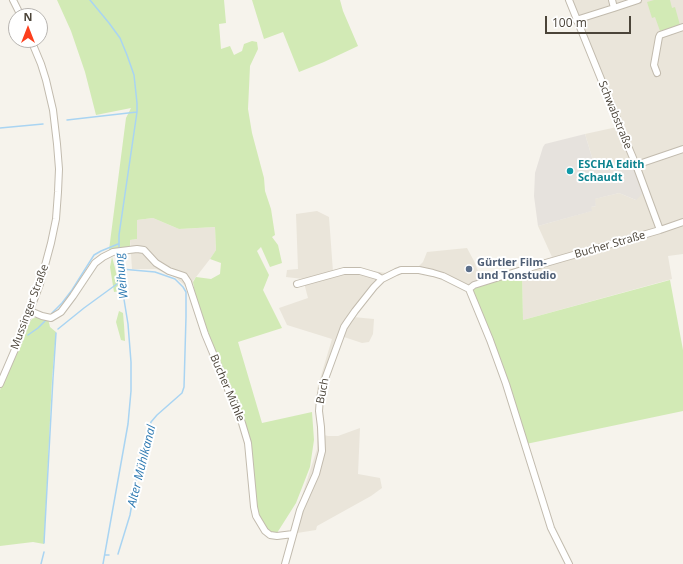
<!DOCTYPE html>
<html>
<head>
<meta charset="utf-8">
<style>
	body { margin:0 }
	#map { position:relative; width:683px; height:564px; overflow:hidden; background:#f6f3ec; font-family:"Open Sans",sans-serif }
	canvas { display:block }
	.north { position:absolute; left:8px; top:8px; width:40px; height:40px; box-sizing:border-box; background:#fff; border:1px solid #b7b4b0; border-radius:50%; rotate:0deg; font-size:11px; font-weight:700; line-height:16px; text-align:center; color:#4b4439 }
	.north::after { content:''; display:block; margin:auto; width:14px; height:18px; background:#fc3f1d; clip-path:polygon(50% 0,100% 100%,50% 72%,0 100%) }
	.scale { position:absolute; left:545px; top:16px; width:86px; height:18px; box-sizing:border-box; border:2px solid #4b4439; border-top:0; padding-left:5px; font-size:12px; line-height:14px; white-space:nowrap; color:#4b4439; -webkit-text-stroke:3px #fff; paint-order:stroke }
</style>
</head>
<body>
<div id="map">
<canvas width="683" height="564"></canvas>
<div class="north">N</div>
<div class="scale">100 m</div>
</div>
<script>
const ctx = document.querySelector('canvas').getContext('2d');
ctx.lineJoin = 'round';
function fillPath(path, color) { ctx.fillStyle = color; ctx.fill(path, 'evenodd'); }
const toPath = rows => new Path2D(rows.map(r => 'M' + r).join(''));
function stroke(path, color, width, dash) { ctx.strokeStyle = color; ctx.lineWidth = width; ctx.lineCap = dash ? 'butt' : 'round'; ctx.setLineDash(dash || []); ctx.stroke(path); }
function label(font, color, halo, rows, align = 'center') {
  ctx.font = font + ' "Open Sans",sans-serif'; ctx.lineWidth = 4; ctx.setLineDash([]); ctx.textBaseline = 'middle'; ctx.strokeStyle = halo; ctx.fillStyle = color; for (const [text, x, y, turn = 0] of rows) {
    ctx.save(); ctx.translate(x, y); ctx.rotate((+turn || 0) * Math.PI / 180); ctx.textAlign = isNaN(turn) ? turn : align; if (halo) ctx.strokeText(text, 0, 0); ctx.fillText(text, 0, 0); ctx.restore();
  }
}
const residential = toPath([
	[565,0,683,0,683,254,668,256,672,279,523,320,522,271,523,265,552,257,538,226,591,211,591,207,596,206,594,199,619,193,636,200,627,168,618,170,600,167,594,164,585,134,617,127],
	[317,211,329,217,333,272,354,268,386,273,397,269,414,267,419,266,423,262,427,252,467,248,474,261,483,284,471,291,461,289,456,285,445,279,430,275,418,272,399,273,388,277,380,284,353,317,374,319,373,334,369,342,362,343,341,336,325,386,321,405,324,435,328,436,338,436,360,428,358,474,380,478,382,488,371,496,317,526,316,530,297,533,291,530,317,449,317,389,332,339,287,325,279,308,308,298,303,279,286,277,287,270,298,269,296,214],
	[153,218,179,229,215,227,216,250,210,259,193,281,193,286,186,287,182,283,175,277,156,269,132,269,130,240,137,239,137,220]
]);
const industrial = toPath([
	[585,134,594,164,600,167,618,170,633,166,643,193,636,200,619,193,595,199,596,206,591,207,592,211,538,226,534,196,535,173,543,147,545,144]
]);
const green = toPath([
	[57,0,224,0,226,23,219,24,221,49,230,46,234,55,242,51,244,44,252,41,257,42,258,49,250,66,248,109,252,133,264,178,265,191,271,209,275,235,272,237,278,245,282,263,270,267,261,247,257,251,269,275,263,290,282,328,238,342,262,423,312,412,314,440,310,467,296,503,277,533,269,532,263,528,257,510,251,451,195,296,193,282,196,277,211,279,220,274,221,263,210,259,216,250,215,227,179,229,153,218,137,220,137,239,130,240,130,247,109,250,126,118,131,108,96,115,85,72,71,31],
	[252,0,340,0,343,11,358,46,324,62,299,72,283,32,264,39],
	[654,0,670,0,672,8,675,7,680,25,660,31,655,17,652,18,647,2],
	[112,257,115,268,120,291,114,292,110,267],
	[522,271,523,320,670,280,683,350,683,411,526,444,471,291,473,288],
	[119,311,123,313,124,325,125,341,121,340,116,322],
	[37,317,48,319,50,327,56,332,52,379,44,544,33,542,0,546,0,390,29,323,32,319]
]);
const stream = toPath([
	[90,0,109,23,120,38,127,55,134,75,137,103,137,112,119,235,119,249],
	[67,120,137,112],
	[0,128,43,124],
	[52,313,62,303,72,290,94,255,101,251,118,244],
	[58,329,84,308,121,281],
	[28,335,38,328,45,321],
	[44,543,53,378,56,333],
	[118,554,130,515,136,480,151,422,157,415,182,393,184,387,186,317,186,292,183,287,175,279,155,272,121,269],
	[105,555,109,555],
	[41,564,44,552],
	[103,564,128,424,131,391,131,362,128,324,121,281,121,269,119,253]
]);
const minor = toPath([
	[13,0,21,16],
	[569,0,616,116,625,139,636,165,660,230],
	[614,8,638,0],
	[576,20,614,8,612,0],
	[657,73,654,65,659,37,660,35,683,27],
	[636,165,683,149],
	[297,284,344,271,360,271,377,276,382,279],
	[469,289,490,340,506,384,551,528,569,564],
	[469,289,474,285,525,269,660,230,683,222],
	[30,311,42,316,51,318,61,312,73,296,95,263,103,257,113,252,137,249,144,250,156,263,169,271,184,276,188,282,205,334,242,423,248,443,254,507,256,516,265,531,270,535,277,536,293,534],
	[0,384,16,347,40,284,51,243,56,219,58,192,59,169,57,144,53,110,46,80,41,64,31,40],
	[285,564,300,510,316,474,322,451,321,427,319,411,320,398,325,379,344,327,348,321,355,311,374,287,382,279,396,272,401,270,419,270,433,273,443,276,469,289]
]);
const markers = [
	[570,171,4,"#0f9aa8"],
	[469,269,4,"#5c6f8a"]
];
const streetNames = [
	["Schwabstraße",615,115,68],
	["Bucher Straße",610,245,-16],
	["Mussinger Straße",30,307,-70],
	["Bucher Mühle",227,388,67],
	["Buch",323,391,-79]
];
const cultureNames = [
	["ESCHA Edith",578,165],
	["Schaudt",578,178]
];
const serviceNames = [
	["Gürtler Film-",477,263],
	["und Tonstudio",477,276]
];
const waterNames = [
	["Weihung",122,276,-96],
	["Alter Mühlkanal",142,466,-76]
];
fillPath(residential, '#eae5da');
fillPath(industrial, '#e6e2dd');
fillPath(green, '#d2eab5');
stroke(stream, '#a9d4f2', 1.5);
stroke(minor, '#c2bbae', 8);
stroke(minor, '#fff', 6);
for (const [x, y, r, color] of markers) { const dot = new Path2D(); dot.arc(x, y, r, 0, 2 * Math.PI); ctx.fillStyle = color; ctx.fill(dot); stroke(dot, '#fff', 1.5); }
label('11px', '#4b4439', '#fff', streetNames);
label('bold 11px', '#0d838f', '#fff', cultureNames, 'left');
label('bold 11px', '#4e5e75', '#fff', serviceNames, 'left');
label('italic 12px', '#2e7ab2', '#fff', waterNames);
</script>
</body>
</html>
